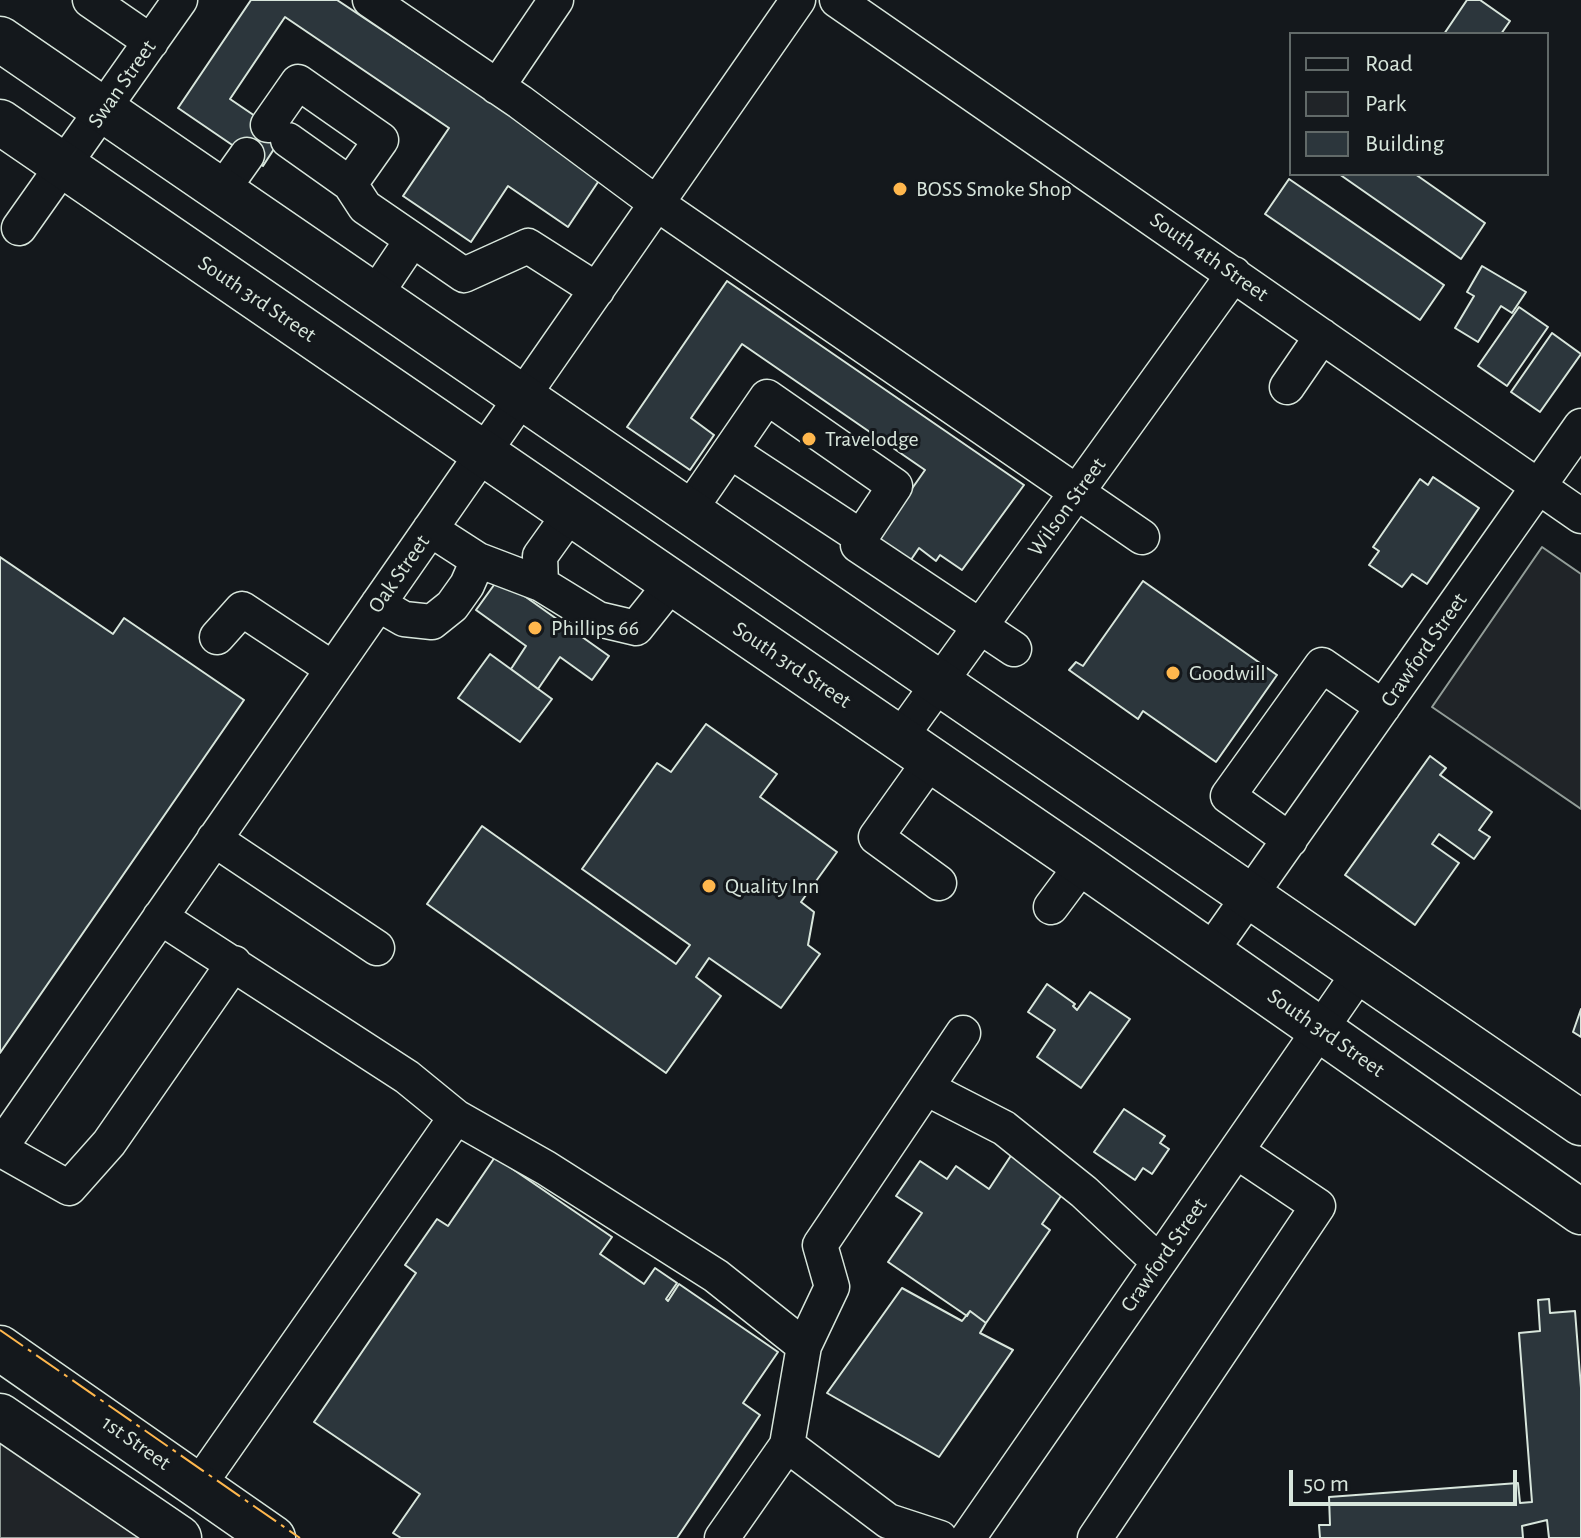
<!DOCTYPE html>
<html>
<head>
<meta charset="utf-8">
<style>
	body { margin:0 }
	#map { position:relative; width:1581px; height:1538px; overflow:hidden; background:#14181c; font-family:"Alegreya Sans",sans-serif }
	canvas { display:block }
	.legend { position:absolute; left:1289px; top:32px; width:260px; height:144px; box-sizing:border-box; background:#14181c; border:2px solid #626a69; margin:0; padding:10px 14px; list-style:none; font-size:24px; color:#d8e6dc }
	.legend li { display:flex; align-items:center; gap:16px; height:40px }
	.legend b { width:40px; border:2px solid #626a69 }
	.scale { position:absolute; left:1289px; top:1470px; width:228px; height:36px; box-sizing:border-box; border:4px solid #d8e6dc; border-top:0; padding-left:10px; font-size:24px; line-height:28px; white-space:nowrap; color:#d8e6dc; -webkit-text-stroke:6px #14181c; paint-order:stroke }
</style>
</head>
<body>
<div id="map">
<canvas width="1581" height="1538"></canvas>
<ul class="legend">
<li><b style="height:10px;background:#14181c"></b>Road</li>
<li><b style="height:22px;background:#202428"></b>Park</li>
<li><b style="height:22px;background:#2c363c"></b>Building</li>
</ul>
<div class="scale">50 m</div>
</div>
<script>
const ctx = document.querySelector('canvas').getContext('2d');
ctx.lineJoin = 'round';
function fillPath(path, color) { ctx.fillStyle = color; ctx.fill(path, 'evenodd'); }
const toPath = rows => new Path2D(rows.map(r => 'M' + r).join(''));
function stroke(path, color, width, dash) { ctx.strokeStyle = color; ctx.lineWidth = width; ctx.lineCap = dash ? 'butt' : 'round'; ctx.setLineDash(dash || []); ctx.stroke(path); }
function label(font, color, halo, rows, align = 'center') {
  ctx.font = font + ' "Alegreya Sans",sans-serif'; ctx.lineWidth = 6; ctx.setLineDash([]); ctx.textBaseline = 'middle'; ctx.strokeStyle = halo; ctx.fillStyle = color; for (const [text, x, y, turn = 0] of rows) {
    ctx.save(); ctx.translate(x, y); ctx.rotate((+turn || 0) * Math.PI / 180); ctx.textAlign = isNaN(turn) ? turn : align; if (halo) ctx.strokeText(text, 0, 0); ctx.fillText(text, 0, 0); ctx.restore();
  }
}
const green = toPath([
	[1542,547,1581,574,1581,809,1432,707,1542,547],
	[0,1436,153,1538,0,1538,0,1436]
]);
const building = toPath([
	[251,0,337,0,602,176,568,227,508,186,471,242,403,196,449,128,285,17,230,99,283,135,263,166,178,108,251,0],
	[1467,0,1480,0,1510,21,1501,34,1444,34,1467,0],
	[1339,174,1415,174,1485,223,1461,259,1339,174],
	[1289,179,1444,285,1420,320,1265,214,1289,179],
	[1482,266,1526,292,1512,313,1501,306,1478,342,1455,328,1474,296,1467,292,1482,266],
	[727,281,1024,485,962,570,940,555,936,561,919,548,902,573,869,550,925,470,742,344,691,418,714,435,690,470,627,427,727,281],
	[1519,307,1548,327,1507,386,1478,366,1519,307],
	[1552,333,1581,354,1540,412,1511,392,1552,333],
	[1433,477,1479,508,1427,584,1412,574,1402,587,1369,565,1379,551,1373,547,1420,479,1428,485,1433,477],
	[0,557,113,634,124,618,244,700,0,1053,0,557],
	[499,578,609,656,592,680,560,657,538,689,511,669,526,646,476,610,499,578],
	[1143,581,1277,675,1216,762,1143,711,1138,719,1069,670,1076,662,1083,666,1143,581],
	[490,654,552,699,520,742,458,698,490,654],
	[706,724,777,774,760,797,837,852,801,902,814,912,808,945,820,954,781,1008,709,958,696,977,721,996,666,1073,427,904,482,826,676,964,690,945,582,869,657,763,671,772,706,724],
	[1430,756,1446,768,1440,775,1492,812,1479,830,1490,837,1474,859,1439,834,1432,844,1459,863,1415,925,1345,875,1430,756],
	[1047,984,1075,1004,1073,1006,1077,1010,1090,992,1130,1019,1081,1088,1037,1057,1055,1030,1028,1012,1047,984],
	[1581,1009,1581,1037,1573,1032,1581,1009],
	[1124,1109,1165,1136,1160,1143,1169,1149,1152,1174,1143,1168,1135,1180,1094,1152,1124,1109],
	[1012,1154,1065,1190,1042,1224,1050,1230,986,1323,970,1311,967,1316,888,1262,922,1213,896,1196,920,1161,947,1179,956,1166,989,1189,1012,1154],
	[495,1157,612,1237,600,1254,644,1284,655,1268,677,1283,666,1299,668,1301,679,1284,778,1352,743,1403,760,1415,677,1538,401,1538,393,1533,420,1494,314,1422,416,1273,405,1265,437,1219,448,1226,495,1157],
	[902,1288,962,1321,970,1311,986,1323,980,1333,1013,1350,939,1457,827,1393,902,1288],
	[1549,1299,1550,1313,1575,1311,1581,1388,1581,1538,1549,1538,1547,1520,1522,1526,1523,1538,1320,1538,1319,1525,1330,1525,1329,1497,1518,1483,1520,1503,1532,1502,1519,1333,1540,1331,1538,1300,1549,1299]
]);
const minor = toPath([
	[90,0,151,42],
	[370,0,520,102,656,203,1142,537],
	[837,0,1581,516],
	[497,87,556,0],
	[268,125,298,82,381,140,350,184,365,207,464,275,528,246,597,290],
	[288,140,350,184],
	[220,193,247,155],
	[19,228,180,0],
	[373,298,412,240],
	[1287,387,1322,336],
	[688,512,767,397,895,486,861,537,730,451],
	[570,514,540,556,541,584,598,619,636,628,672,583],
	[861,537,858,545,1014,649],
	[478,560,541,584],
	[378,604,404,619,432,622,452,606,467,585,478,560,430,529],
	[217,637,242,609,333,669],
	[899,739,1234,274],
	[931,760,876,837,939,883],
	[214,839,377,948],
	[1290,840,1228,796,1322,665,1383,707],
	[1051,907,1083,864],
	[160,917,407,1077,456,1117,198,1486],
	[1210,952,1581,426],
	[926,1088,1004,1128,1084,1192,1159,1262],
	[456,1117,546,1168,716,1276,804,1346,787,1445,888,1521,940,1538],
	[0,1148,798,0],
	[0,1149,69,1188,109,1143,234,963],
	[804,1346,832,1287,820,1245,963,1033],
	[722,1538,787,1445],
	[968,1538,1360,972],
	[1095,1538,1318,1206,1236,1151]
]);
const major = toPath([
	[0,1348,273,1538],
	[0,1416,179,1538]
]);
const highway = toPath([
	[0,39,1581,1123],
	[0,122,1083,864,1581,1212]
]);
const power = toPath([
	[0,1330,300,1538]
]);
const markers = [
	[900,189,8,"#ffb74d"],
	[809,439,8,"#ffb74d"],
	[535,628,8,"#ffb74d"],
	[1173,673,8,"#ffb74d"],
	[709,886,8,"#ffb74d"]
];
const streetNames = [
	["Swan Street",122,84,-55],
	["South 4th Street",1209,257,35],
	["South 3rd Street",257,299,34],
	["Wilson Street",1067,507,-54],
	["Oak Street",399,574,-55],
	["Crawford Street",1424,650,-55],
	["South 3rd Street",792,665,34],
	["South 3rd Street",1326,1033,35],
	["Crawford Street",1164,1255,-55],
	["1st Street",136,1443,35]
];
const poiNames = [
	["BOSS Smoke Shop",916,189],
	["Travelodge",825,439],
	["Phillips 66",551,628],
	["Goodwill",1189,673],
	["Quality Inn",725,886]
];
fillPath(green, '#202428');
stroke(green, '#939e99', 2);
fillPath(building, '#2c363c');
stroke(building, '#d8e6dc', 2);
stroke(minor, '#d8e6dc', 37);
stroke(major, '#d8e6dc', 47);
stroke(highway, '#d8e6dc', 47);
stroke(minor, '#14181c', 34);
stroke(major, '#14181c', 44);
stroke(highway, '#14181c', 44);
stroke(power, '#ffb74d', 2, [28, 6, 4, 6]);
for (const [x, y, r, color] of markers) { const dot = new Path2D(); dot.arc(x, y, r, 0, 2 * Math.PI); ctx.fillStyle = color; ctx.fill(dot); stroke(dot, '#14181c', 3); }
label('22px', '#d8e6dc', '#14181c', streetNames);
label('22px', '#d8e6dc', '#14181c', poiNames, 'left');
</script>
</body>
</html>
